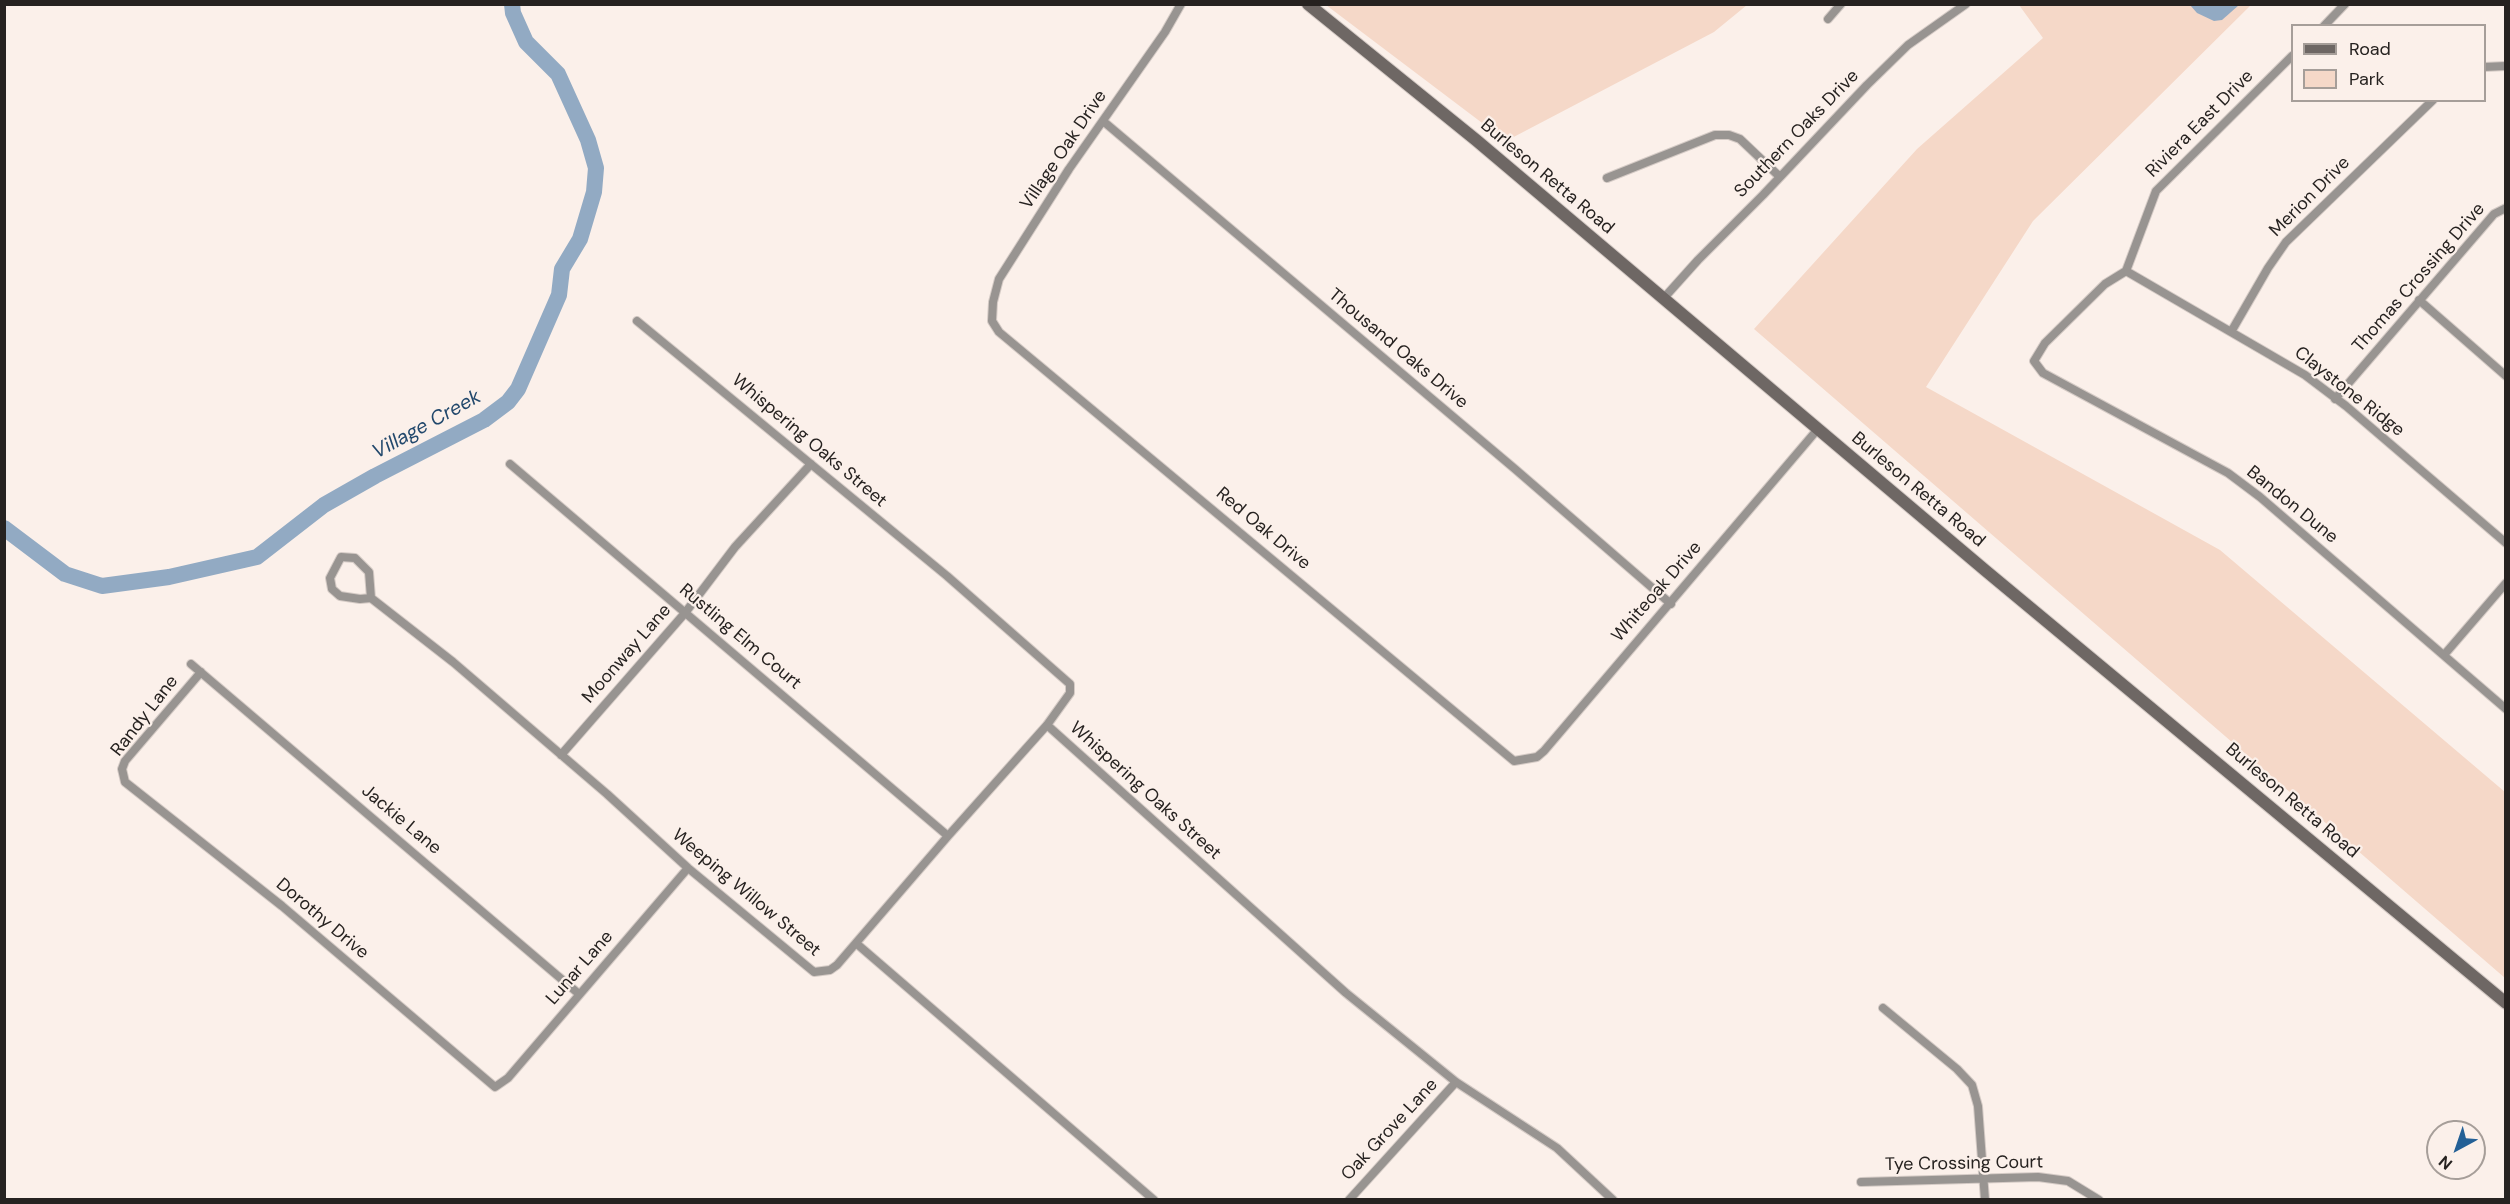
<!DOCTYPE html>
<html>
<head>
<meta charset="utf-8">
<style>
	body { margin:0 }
	#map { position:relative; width:2510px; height:1204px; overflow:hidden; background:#fbf0ea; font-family:"DM Sans",sans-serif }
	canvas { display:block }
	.frame { position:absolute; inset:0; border:6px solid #262220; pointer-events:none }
	.legend { position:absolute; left:2291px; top:24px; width:195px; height:78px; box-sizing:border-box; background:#fbf0ea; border:2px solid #a69e99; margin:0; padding:8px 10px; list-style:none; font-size:18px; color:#262220 }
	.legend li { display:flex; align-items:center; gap:12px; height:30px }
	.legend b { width:30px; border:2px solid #a69e99 }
	.north { position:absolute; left:2426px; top:1120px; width:60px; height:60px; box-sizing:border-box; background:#fbf0ea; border:2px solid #a69e99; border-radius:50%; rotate:220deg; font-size:16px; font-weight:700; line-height:24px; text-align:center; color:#262220 }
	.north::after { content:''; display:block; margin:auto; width:21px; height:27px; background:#236096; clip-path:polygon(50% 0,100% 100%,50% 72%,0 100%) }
</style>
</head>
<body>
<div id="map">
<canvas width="2510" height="1204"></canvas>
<div class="frame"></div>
<ul class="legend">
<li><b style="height:8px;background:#6e6764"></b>Road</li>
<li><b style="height:16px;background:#f5d8c8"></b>Park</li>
</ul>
<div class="north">N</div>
</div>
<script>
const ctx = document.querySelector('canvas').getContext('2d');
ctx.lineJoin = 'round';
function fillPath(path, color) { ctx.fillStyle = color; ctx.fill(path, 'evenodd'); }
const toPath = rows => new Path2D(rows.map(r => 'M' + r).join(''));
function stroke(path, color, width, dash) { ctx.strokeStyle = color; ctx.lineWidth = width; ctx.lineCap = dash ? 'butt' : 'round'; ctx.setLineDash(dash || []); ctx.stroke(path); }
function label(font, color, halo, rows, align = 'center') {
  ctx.font = font + ' "DM Sans",sans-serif'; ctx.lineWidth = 4.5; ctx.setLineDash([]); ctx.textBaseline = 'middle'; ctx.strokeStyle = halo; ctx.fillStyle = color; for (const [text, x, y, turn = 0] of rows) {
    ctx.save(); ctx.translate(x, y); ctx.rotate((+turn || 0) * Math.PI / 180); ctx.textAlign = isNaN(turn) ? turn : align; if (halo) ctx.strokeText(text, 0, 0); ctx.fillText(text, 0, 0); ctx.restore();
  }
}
const green = toPath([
	[1326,5,1747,5,1714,32,1506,141],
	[2019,5,2251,5,2033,221,1926,387,2220,550,2505,792,2505,978,1754,329,1917,149,2043,38]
]);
const water = toPath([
	[2190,5,2239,5,2222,20,2214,21,2197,13]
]);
const river = toPath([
	[4,528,65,574,102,586,169,577,257,557,324,505,375,476,484,420,508,402,518,389,559,295,562,269,580,239,594,192,596,168,588,140,558,74,526,42,513,13,512,4]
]);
const street = toPath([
	[1181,4,1165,32,1069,169,999,279,993,302,992,321,999,332,1514,761,1537,757,1544,751,1817,430],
	[1828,19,1841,4],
	[2324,26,2345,4],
	[2292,56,2156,191,2126,271,2105,284,2045,343,2034,361,2043,373,2228,473,2260,497,2506,709],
	[2484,67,2506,66],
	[1103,121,1515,469,1671,604],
	[1607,178,1715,135,1729,135,1740,139,1780,177],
	[2126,271,2305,375,2346,406,2506,543],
	[1663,299,1698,260,1763,195,1867,85,1908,45,1966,4],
	[2419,300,2506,376],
	[2231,332,2268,268,2286,242,2433,100],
	[2335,399,2494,214,2506,208],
	[510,464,948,836],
	[371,598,369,572,355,558,341,557,330,578,332,589,340,596,360,599,371,598,453,662,607,794,688,868,814,972,830,970,837,965,948,836,1047,725,1070,693,1070,684,947,576,637,321],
	[2444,655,2506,583],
	[191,664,579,994],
	[201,672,125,761,122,769,125,782,282,906,495,1087,508,1078,688,868],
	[1047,725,1346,993,1456,1082,1557,1148,1613,1200],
	[561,755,685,613,735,547,811,464],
	[857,944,1154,1200],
	[1883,1008,1957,1069,1972,1085,1978,1106,1985,1200],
	[1861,1182,2038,1177,2068,1181,2099,1200],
	[1349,1200,1456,1082]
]);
const secondary = toPath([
	[1308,4,1476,140,1986,571,2506,1003]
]);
const streetNames = [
	["Riviera East Drive",2200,124,-45],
	["Southern Oaks Drive",1797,134,-46],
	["Village Oak Drive",1064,150,-56],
	["Burleson Retta Road",1547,177,40],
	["Merion Drive",2310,197,-45],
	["Thomas Crossing Drive",2419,278,-49],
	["Thousand Oaks Drive",1398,349,40],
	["Claystone Ridge",2349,392,38],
	["Whispering Oaks Street",809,441,40],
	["Burleson Retta Road",1918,490,40],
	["Bandon Dune",2292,505,39],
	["Red Oak Drive",1263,529,40],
	["Whiteoak Drive",1657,592,-49],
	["Rustling Elm Court",740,637,40],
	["Moonway Lane",627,654,-49],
	["Randy Lane",145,716,-52],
	["Whispering Oaks Street",1145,791,42],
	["Burleson Retta Road",2292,801,40],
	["Jackie Lane",401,820,40],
	["Weeping Willow Street",746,893,40],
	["Dorothy Drive",322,919,40],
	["Lunar Lane",580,968,-49],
	["Oak Grove Lane",1390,1130,-47],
	["Tye Crossing Court",1964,1164,-1]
];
const waterNames = [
	["Village Creek",427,425,-29]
];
fillPath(green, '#f5d8c8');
fillPath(water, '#92aac3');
stroke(river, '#92aac3', 16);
stroke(street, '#d5cbc6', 10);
stroke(secondary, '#d5cbc6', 14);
stroke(street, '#989491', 8);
stroke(secondary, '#6e6764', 12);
label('18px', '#262220', '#fbf0ea', streetNames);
label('italic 20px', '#22486c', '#fbf0ea', waterNames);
</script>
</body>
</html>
